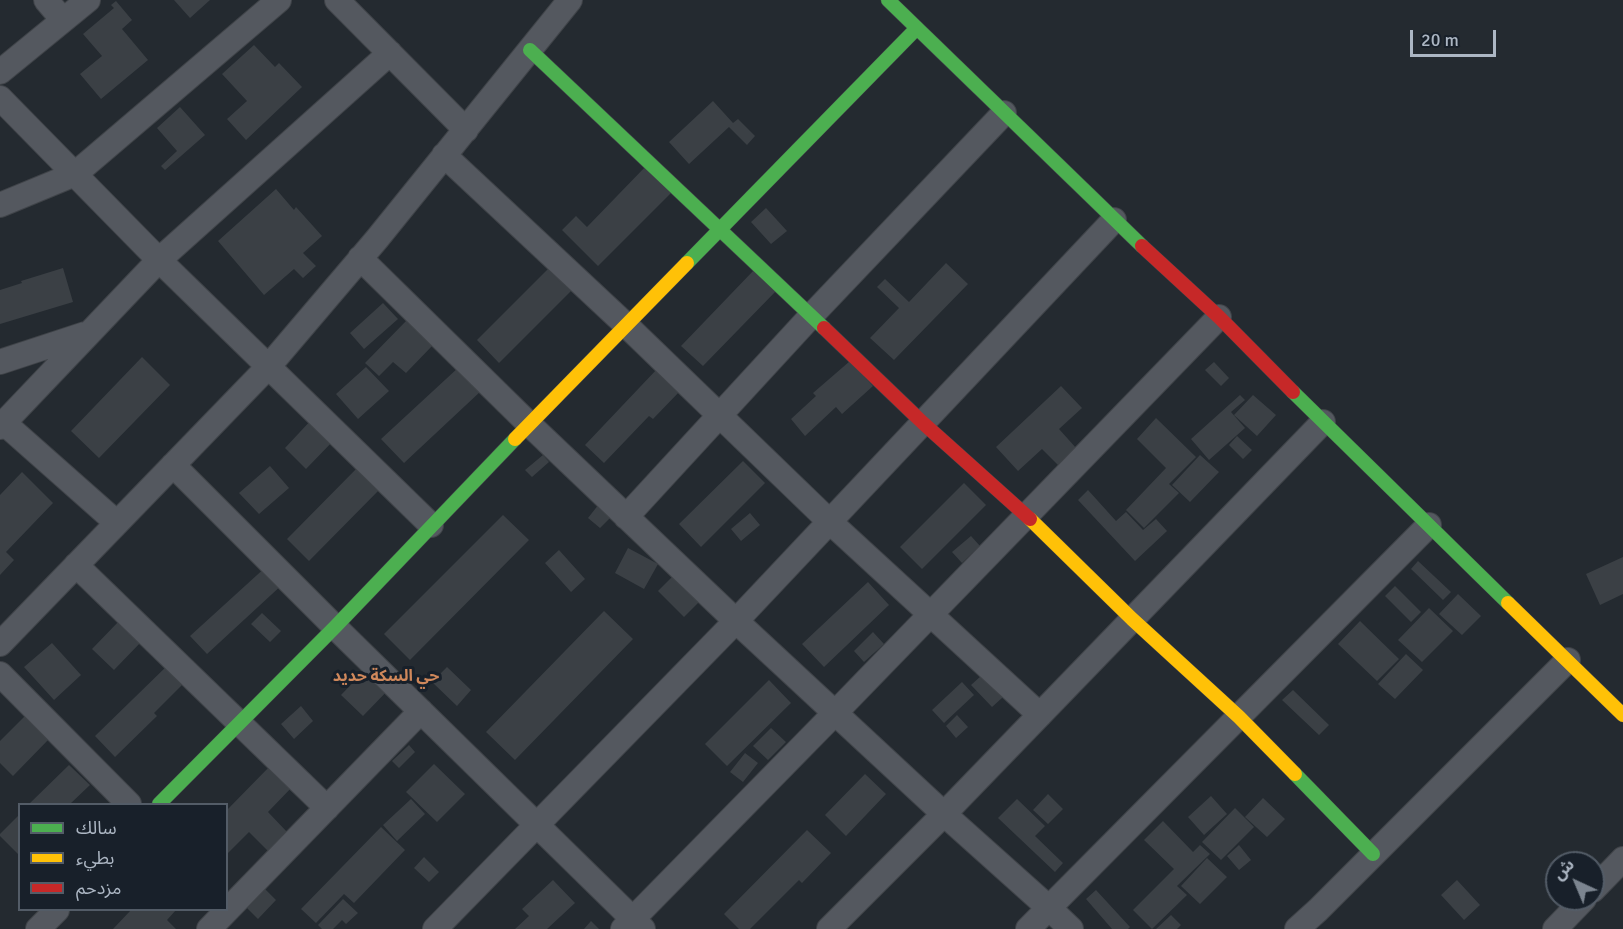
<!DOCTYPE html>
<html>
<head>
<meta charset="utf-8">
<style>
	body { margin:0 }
	#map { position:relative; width:1623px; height:929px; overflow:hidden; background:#242a30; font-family:Signika,"Noto Sans Arabic",sans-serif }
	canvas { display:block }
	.legend { position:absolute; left:18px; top:803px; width:210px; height:108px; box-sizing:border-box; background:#18202a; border:2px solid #535c67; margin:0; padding:8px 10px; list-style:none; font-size:18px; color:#acb6c3 }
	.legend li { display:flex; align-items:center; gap:12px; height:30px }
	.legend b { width:30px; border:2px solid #535c67 }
	.north { position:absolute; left:1545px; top:851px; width:60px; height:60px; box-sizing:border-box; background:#18202a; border:2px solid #535c67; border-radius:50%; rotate:316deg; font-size:16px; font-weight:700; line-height:24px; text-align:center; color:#acb6c3 }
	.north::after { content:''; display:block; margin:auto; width:21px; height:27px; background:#7c8590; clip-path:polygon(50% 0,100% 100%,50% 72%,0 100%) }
	.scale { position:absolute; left:1410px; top:30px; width:86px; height:27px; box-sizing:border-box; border:3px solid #acb6c3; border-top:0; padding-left:8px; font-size:18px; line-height:21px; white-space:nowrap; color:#acb6c3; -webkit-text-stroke:4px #18202a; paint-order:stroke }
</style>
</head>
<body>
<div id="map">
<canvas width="1623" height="929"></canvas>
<ul class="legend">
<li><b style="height:8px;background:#4caf50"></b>سالك</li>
<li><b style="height:8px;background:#ffc107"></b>بطيء</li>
<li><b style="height:8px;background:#c62828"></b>مزدحم</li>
</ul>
<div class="north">ش</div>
<div class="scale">20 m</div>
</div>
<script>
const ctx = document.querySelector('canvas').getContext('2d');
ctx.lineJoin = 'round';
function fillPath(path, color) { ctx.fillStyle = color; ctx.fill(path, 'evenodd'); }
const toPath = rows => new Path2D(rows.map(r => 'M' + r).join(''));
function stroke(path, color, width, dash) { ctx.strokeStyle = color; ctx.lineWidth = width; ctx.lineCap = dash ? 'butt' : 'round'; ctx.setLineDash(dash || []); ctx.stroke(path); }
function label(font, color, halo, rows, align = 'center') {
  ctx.font = font + ' Signika,"Noto Sans Arabic",sans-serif'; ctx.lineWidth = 6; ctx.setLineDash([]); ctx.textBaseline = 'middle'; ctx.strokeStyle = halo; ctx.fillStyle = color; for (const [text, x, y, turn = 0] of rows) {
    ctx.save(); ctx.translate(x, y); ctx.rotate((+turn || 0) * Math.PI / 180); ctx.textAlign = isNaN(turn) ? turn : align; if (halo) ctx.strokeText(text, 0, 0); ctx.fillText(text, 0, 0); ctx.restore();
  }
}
const building = toPath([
	[174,0,210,0,190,18],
	[116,1,132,20,122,29,148,60,101,99,80,74,102,56,83,34,114,8,111,5],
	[254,45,275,67,279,63,302,87,246,140,227,119,247,101,222,74],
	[713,101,733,123,738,119,755,136,747,145,729,127,689,164,669,142],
	[180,107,205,135,165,170,161,166,177,151,157,128],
	[647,165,673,191,598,266,562,230,576,216,587,227],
	[276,189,294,210,296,207,322,236,303,253,316,266,303,278,294,269,264,295,218,241],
	[766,208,787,231,771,244,751,222],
	[946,263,968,284,894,360,870,338,899,308,877,287,885,279,909,302],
	[551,266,574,288,499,363,477,340],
	[63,268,73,302,0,324,0,290,22,283,21,281],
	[754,270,776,291,703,366,681,346],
	[383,303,398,319,364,349,350,333],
	[407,320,433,345,406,373,393,362,379,376,365,363],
	[142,357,170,385,99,458,71,431],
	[850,361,873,386,842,414,836,407,805,436,791,419,816,396,813,393],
	[1214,362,1229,378,1221,386,1205,370],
	[366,367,389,391,358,419,336,394],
	[459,367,481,391,404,463,381,439],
	[658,368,681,390,653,419,649,416,604,463,585,445],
	[1061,386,1082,408,1059,429,1077,449,1059,466,1042,449,1018,471,996,447],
	[1240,395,1245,400,1231,412,1245,428,1209,460,1191,439],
	[1253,395,1276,415,1257,436,1234,415],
	[313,418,335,439,306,469,285,448],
	[1156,418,1196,457,1169,484,1179,493,1144,528,1126,510,1166,468,1137,439],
	[1237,436,1252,450,1243,459,1229,445],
	[543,455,549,462,532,477,525,470],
	[1200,455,1219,472,1190,502,1172,485],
	[743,461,765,483,701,547,679,524],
	[361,464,383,486,309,561,287,539],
	[270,466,289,488,259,514,239,493],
	[22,472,53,503,6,552,14,560,0,575,0,495],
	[964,483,986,505,922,569,900,547],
	[1088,490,1116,521,1126,512,1143,530,1156,519,1167,531,1135,561,1078,500],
	[599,504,613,515,600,528,588,518],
	[750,513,760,525,741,541,731,529],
	[503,515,529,540,410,660,384,634],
	[971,536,980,546,962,563,952,552],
	[628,548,658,564,644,589,615,573],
	[559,550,585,579,571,592,545,563],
	[1623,557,1623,594,1600,605,1586,574],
	[1418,561,1451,592,1443,600,1411,569],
	[268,565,284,583,207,654,190,636],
	[675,574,702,599,684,617,658,591],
	[868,582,889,605,824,667,802,644],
	[1395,586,1421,612,1411,622,1385,596],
	[1458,594,1481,616,1462,635,1439,614],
	[1429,608,1453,631,1422,662,1398,640],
	[604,611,633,639,515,760,486,732],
	[262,613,281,631,270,642,251,624],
	[120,620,142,641,114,670,92,649],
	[1360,621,1399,659,1377,681,1338,644],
	[873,632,884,644,864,662,854,651],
	[52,643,81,675,54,700,24,667],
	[1406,654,1423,670,1395,699,1378,684],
	[170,663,187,680,154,713,157,716,115,757,95,736],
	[370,665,392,686,363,716,341,695],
	[447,667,471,690,457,706,432,682],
	[991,667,1012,689,992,707,971,685],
	[769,680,791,703,727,766,705,744],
	[962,682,974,695,944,723,932,710],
	[1293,690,1329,725,1319,735,1282,700],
	[301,706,313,721,294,739,281,724],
	[957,715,968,727,956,738,946,726],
	[25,716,49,739,13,776,0,763,0,741],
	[771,728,786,742,768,760,753,746],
	[409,745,415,752,399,768,392,761],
	[745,753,758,763,743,782,730,772],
	[272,764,294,785,268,812,288,833,269,852,249,832,226,855,226,811],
	[434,764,465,794,437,822,406,792],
	[69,765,90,785,70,804,29,804],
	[865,774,886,794,846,836,825,815],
	[1048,794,1063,809,1048,824,1033,810],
	[1211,796,1227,814,1204,835,1188,817],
	[1263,798,1285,819,1267,837,1245,817],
	[411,799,425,814,397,841,383,825],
	[1017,799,1045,826,1035,836,1063,863,1055,872,998,818],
	[1235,808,1254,827,1221,860,1202,842],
	[20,814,20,853,18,854,0,836,0,834],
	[1163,821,1193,852,1200,845,1210,854,1177,886,1187,895,1152,929,1133,910,1174,869,1144,840],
	[381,827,405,850,354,903,344,894,316,923,301,909],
	[807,830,831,853,802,883,799,880,750,929,739,929,724,914],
	[1239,845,1251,860,1239,870,1227,856],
	[424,857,439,872,429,882,414,868],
	[1207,858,1227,877,1200,904,1181,886],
	[553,880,575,903,547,929,515,929,529,916,522,909],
	[1457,880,1480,905,1464,920,1441,895],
	[265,889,276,900,258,919,247,908],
	[1096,890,1130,927,1128,929,1112,929,1086,899],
	[343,899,358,913,346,924,342,920,333,929,322,929,318,925],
	[131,910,176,910,167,920,176,929,113,929],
	[1171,915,1181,925,1177,929,1156,929],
	[591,921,599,929,584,929]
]);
const street = toPath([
	[46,0,63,20],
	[337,0,466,130],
	[0,72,88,0],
	[0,98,159,260,431,525],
	[444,155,626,325,830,522,1040,715],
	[0,205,75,174,279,0],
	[360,258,529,424,736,621,944,814,1049,908,1071,929],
	[0,362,85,334],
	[4,423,117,523],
	[0,427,159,260,390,53],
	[173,465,335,627,643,929],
	[626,517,811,316,1004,113],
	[76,565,327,808],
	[0,644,269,366,377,239,570,0],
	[0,674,129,804],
	[1593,890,1623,859],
	[38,929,57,910],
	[209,929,421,711],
	[435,929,736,621,1114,220],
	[623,929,835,713,1219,317],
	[829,929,944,814,1323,422],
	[1028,929,1429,525],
	[1297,929,1318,910,1568,660],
	[1555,929,1584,899]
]);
const fast = toPath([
	[888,0,1142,246],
	[530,50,824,328],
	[687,263,917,28],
	[1293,392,1508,603],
	[1295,774,1373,854],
	[159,804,335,627,515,439]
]);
const slow = toPath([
	[515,439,687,263],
	[1030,519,1132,619,1239,717,1295,774],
	[1508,603,1623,715]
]);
const jam = toPath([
	[1142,246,1219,317,1293,392],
	[824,328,923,423,1030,519]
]);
const neighbourhoodNames = [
	["حي السكة حديد",386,677]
];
fillPath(building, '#3b4045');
stroke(street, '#404449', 26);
stroke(fast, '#404449', 15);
stroke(slow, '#404449', 15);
stroke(jam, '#404449', 15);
stroke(street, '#54585f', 24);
stroke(fast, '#4caf50', 14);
stroke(slow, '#ffc107', 14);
stroke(jam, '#c62828', 14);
label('bold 16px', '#d0885b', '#18202a', neighbourhoodNames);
</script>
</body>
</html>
